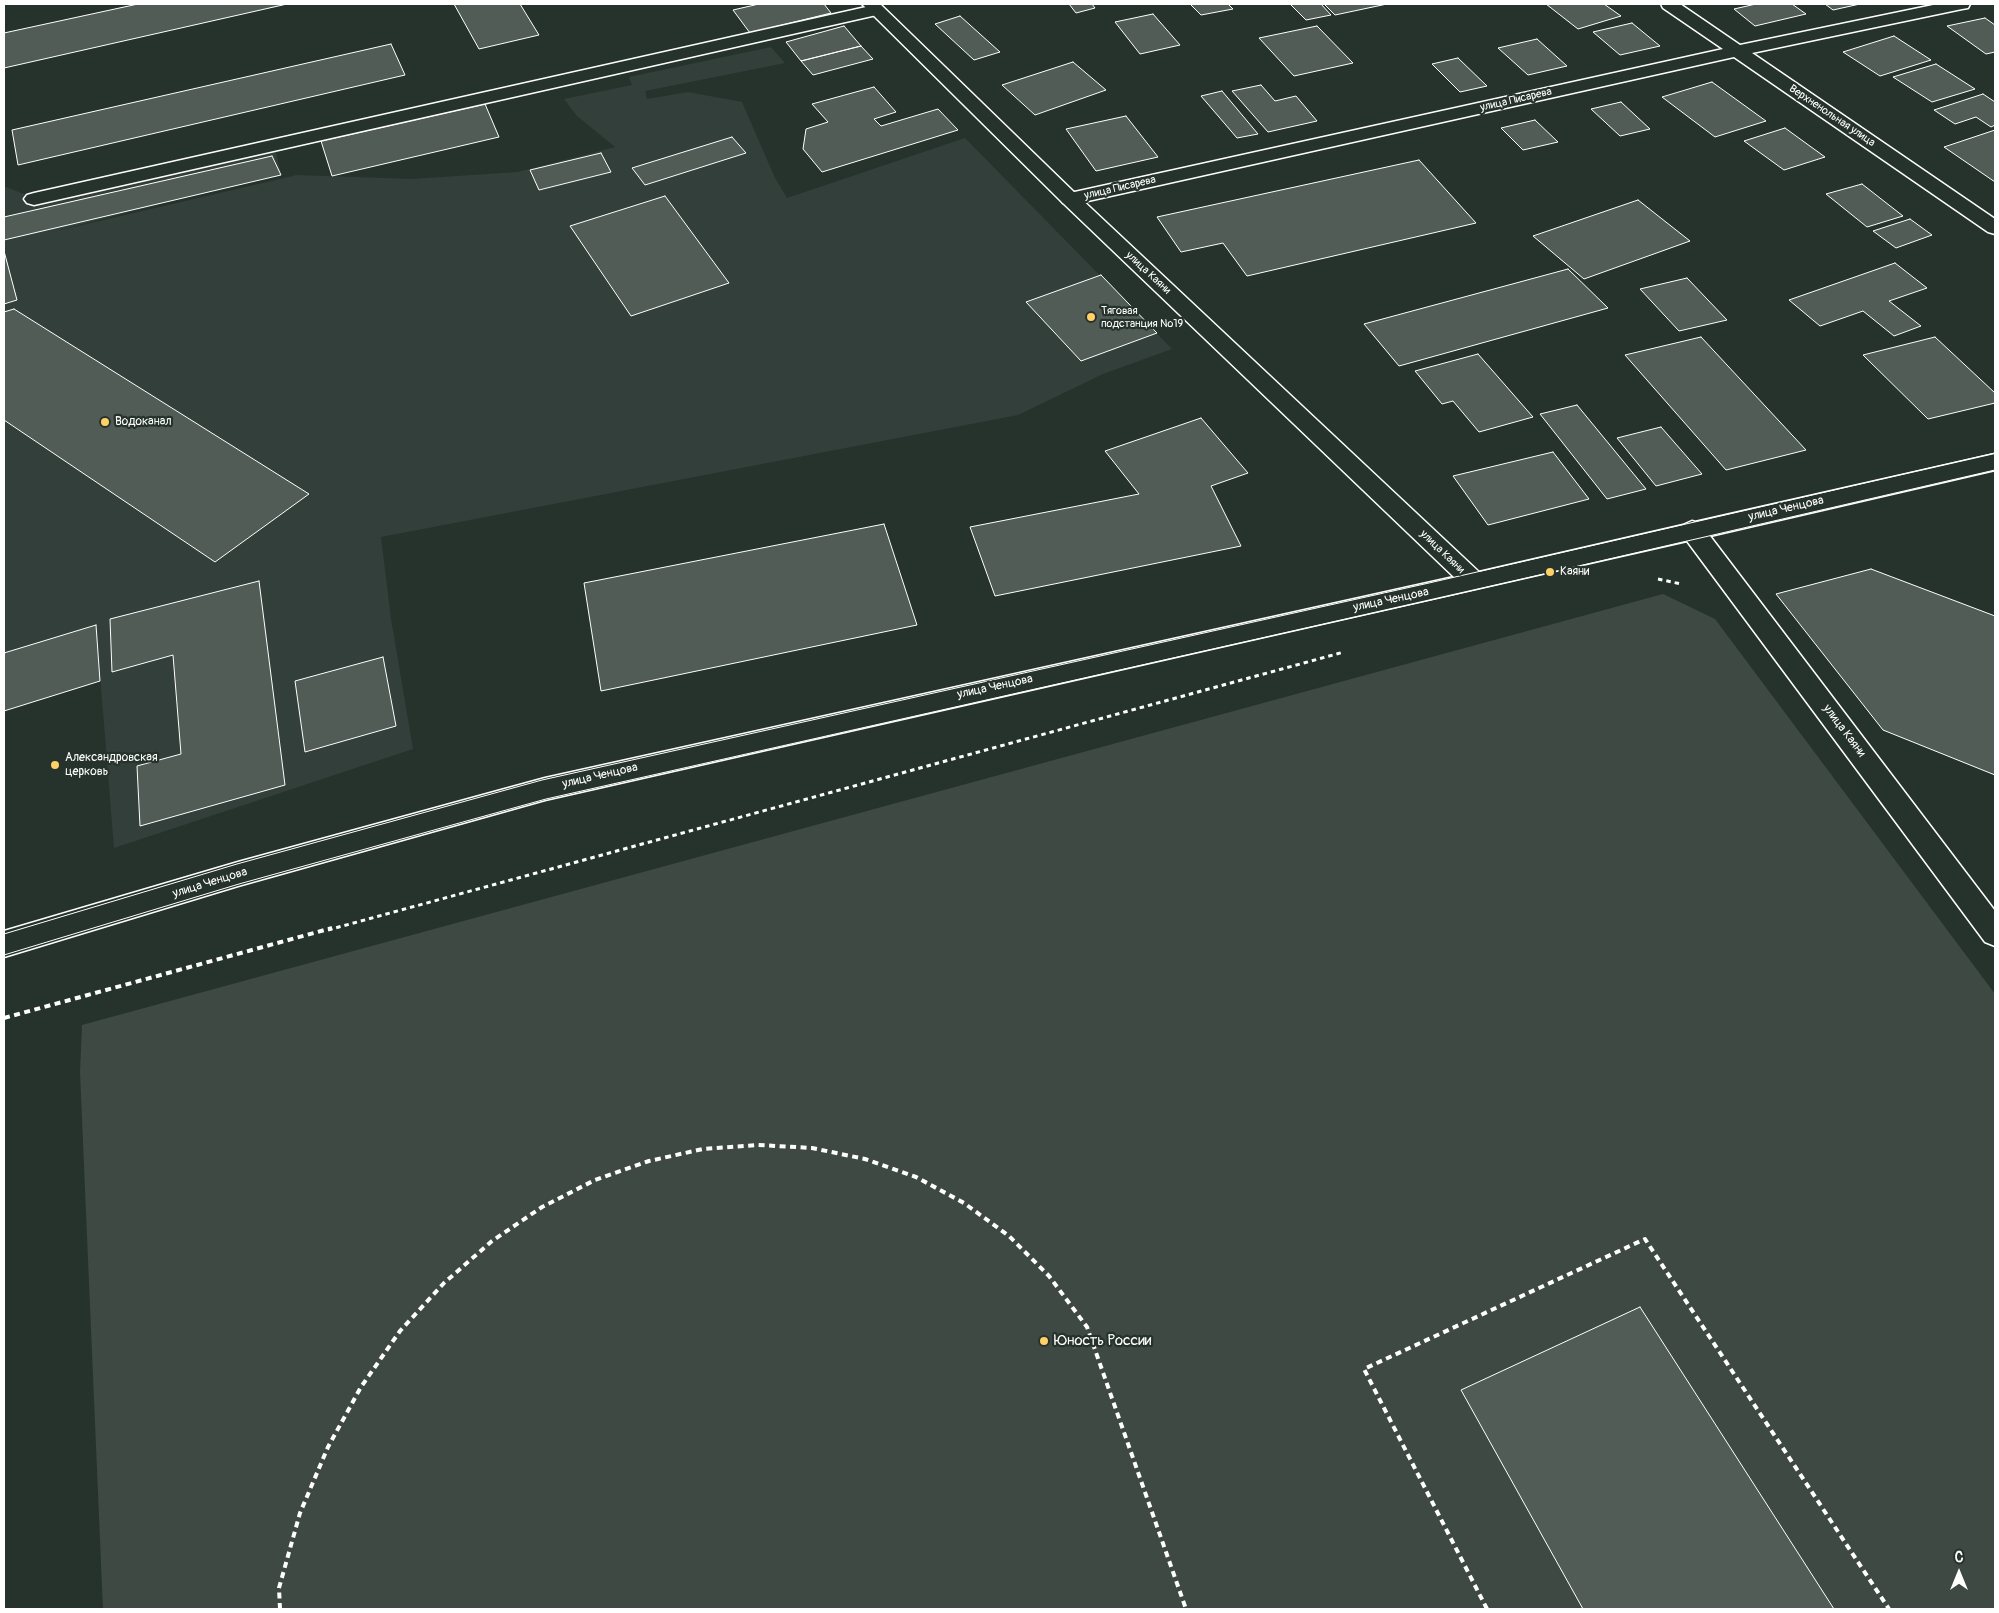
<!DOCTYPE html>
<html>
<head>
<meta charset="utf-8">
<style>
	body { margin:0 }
	#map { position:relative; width:1999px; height:1613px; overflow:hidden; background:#26332d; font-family:Pangolin,sans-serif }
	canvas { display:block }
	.frame { position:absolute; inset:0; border:5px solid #fff; pointer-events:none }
	.north { position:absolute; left:1934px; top:1548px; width:50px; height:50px; -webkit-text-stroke:4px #26332d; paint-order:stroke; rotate:0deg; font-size:14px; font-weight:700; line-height:20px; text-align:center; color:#fff }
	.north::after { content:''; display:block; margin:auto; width:18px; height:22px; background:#fff; clip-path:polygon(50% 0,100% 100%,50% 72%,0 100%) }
</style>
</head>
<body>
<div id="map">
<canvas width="1999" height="1613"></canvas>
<div class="frame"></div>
<div class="north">С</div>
</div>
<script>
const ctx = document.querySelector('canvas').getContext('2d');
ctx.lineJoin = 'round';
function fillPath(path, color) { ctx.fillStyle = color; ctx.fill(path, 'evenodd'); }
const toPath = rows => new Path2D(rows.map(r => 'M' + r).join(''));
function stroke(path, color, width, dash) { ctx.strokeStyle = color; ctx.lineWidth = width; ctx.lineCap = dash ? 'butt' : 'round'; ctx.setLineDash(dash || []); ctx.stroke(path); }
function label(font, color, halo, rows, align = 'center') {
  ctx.font = font + ' Pangolin,sans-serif'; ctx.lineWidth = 4.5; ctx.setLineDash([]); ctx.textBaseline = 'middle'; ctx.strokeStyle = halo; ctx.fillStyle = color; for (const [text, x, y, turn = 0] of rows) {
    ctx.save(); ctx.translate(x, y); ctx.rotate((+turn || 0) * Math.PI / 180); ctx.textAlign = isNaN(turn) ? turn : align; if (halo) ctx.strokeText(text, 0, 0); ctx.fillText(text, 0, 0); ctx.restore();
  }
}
const built = toPath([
	[771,47,785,63,645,91,647,99,688,92,742,102,775,178,787,198,965,138,1172,349,1103,374,1018,415,381,537,391,619,413,749,114,848,96,625,4,653,4,186,26,195,273,140,281,173,48,233,297,175,411,179,518,172,615,147,577,116,564,99,632,85,629,77]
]);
const green = toPath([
	[1663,594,1715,619,1995,994,1995,1609,103,1609,80,1072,82,1025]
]);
const building = toPath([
	[138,4,287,4,4,68,4,33,138,4],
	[454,4,520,4,539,35,479,49,454,4],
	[759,4,824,4,831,13,750,33,733,10,759,4],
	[1069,4,1092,4,1095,8,1076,13,1069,4],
	[1190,4,1228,4,1233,9,1201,15,1190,4],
	[1290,4,1321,4,1331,15,1306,20,1290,4],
	[1324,4,1387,4,1335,15,1324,4],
	[1546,4,1604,4,1621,16,1578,29,1546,4],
	[1756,4,1792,4,1806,14,1755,26,1734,9,1756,4],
	[1825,4,1860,4,1833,10,1825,4],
	[1153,14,1180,45,1140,54,1115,22,1153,14],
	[960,16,1000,52,974,60,935,24,960,16],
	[1985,18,1995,25,1995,52,1986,54,1947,26,1985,18],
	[1632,23,1660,46,1620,55,1593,32,1632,23],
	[844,26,861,46,801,61,786,42,844,26],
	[1317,26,1353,63,1294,76,1259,38,1317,26],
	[1894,36,1931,60,1880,76,1843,52,1894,36],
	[1537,39,1567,66,1528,75,1498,48,1537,39],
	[391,44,405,75,18,165,12,130,391,44],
	[861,46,873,59,813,75,801,61,861,46],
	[1458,58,1487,86,1460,92,1432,64,1458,58],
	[1073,62,1106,90,1035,115,1002,85,1073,62],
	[1936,64,1975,89,1932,102,1893,77,1936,64],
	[1712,82,1766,121,1715,137,1662,97,1712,82],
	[1261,85,1275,101,1296,96,1317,121,1268,132,1232,91,1261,85],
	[874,87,896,112,874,119,881,126,938,109,958,130,822,172,803,149,806,129,828,122,812,104,874,87],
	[1222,91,1258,134,1237,138,1201,96,1222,91],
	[1983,94,1995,102,1995,125,1991,127,1976,117,1955,124,1934,110,1983,94],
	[1621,102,1650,129,1620,136,1591,109,1621,102],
	[485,104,499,137,332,176,321,141,485,104],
	[1126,116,1158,157,1096,171,1066,129,1126,116],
	[1535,120,1558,142,1523,150,1501,128,1535,120],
	[1785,128,1825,157,1784,170,1744,141,1785,128],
	[1995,130,1995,182,1944,147,1995,130],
	[732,137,746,153,645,185,632,168,732,137],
	[601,153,611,172,539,190,530,170,601,153],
	[272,156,281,175,4,240,4,217,272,156],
	[1419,160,1476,223,1247,276,1223,243,1181,252,1157,217,1419,160],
	[1862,184,1903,216,1867,227,1826,194,1862,184],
	[665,196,729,283,631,316,570,226,665,196],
	[1638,200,1690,241,1584,279,1533,236,1638,200],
	[1910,219,1932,235,1896,248,1873,231,1910,219],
	[4,251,17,300,4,304,4,251],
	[1895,263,1927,288,1889,301,1921,326,1894,336,1863,311,1820,326,1789,300,1895,263],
	[1568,269,1608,308,1399,366,1364,324,1568,269],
	[1101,275,1157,333,1081,361,1026,302,1101,275],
	[1687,278,1727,320,1679,331,1640,289,1687,278],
	[14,309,309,494,215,562,4,420,4,312,14,309],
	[1701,337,1806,450,1726,470,1625,355,1701,337],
	[1935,337,1995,393,1995,403,1928,419,1863,355,1935,337],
	[1478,354,1533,417,1479,432,1453,401,1442,404,1415,371,1478,354],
	[1577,405,1646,489,1607,499,1540,414,1577,405],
	[1201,418,1248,473,1211,486,1241,546,995,596,970,527,1139,494,1105,451,1201,418],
	[1661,427,1702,474,1656,486,1617,438,1661,427],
	[1553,452,1589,499,1488,525,1453,476,1553,452],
	[884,524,917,625,601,691,584,583,884,524],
	[1871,569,1995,616,1995,775,1883,730,1776,594,1871,569],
	[259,581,285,785,140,826,137,766,181,754,173,655,112,672,110,619,259,581],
	[96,625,100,681,4,711,4,653,96,625],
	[383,657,396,726,305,752,295,681,383,657],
	[1640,1307,1834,1609,1583,1609,1461,1390,1640,1307]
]);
const pathFar1 = toPath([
	[1658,579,1681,584],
	[328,930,1344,652]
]);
const path = toPath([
	[4,1018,332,928],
	[280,1609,279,1588,300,1513,328,1447,361,1387,400,1331,444,1283,492,1241,542,1207,595,1180,649,1161,703,1149,758,1145,812,1148,865,1159,916,1177,964,1203,1009,1236,1049,1276,1087,1327,1186,1609],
	[1487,1609,1364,1369,1645,1239,1889,1609]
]);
const lane = toPath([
	[875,5,881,6,884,10,881,14,34,205,27,203,24,199,27,195,34,193,875,5]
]);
const street = toPath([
	[1661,4,1680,4,1740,45,1938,4,1970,4,1968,8,1962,9,1752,53,1995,219,1995,234,1988,232,1734,57,1070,205,1063,203,1060,199,1063,195,1070,193,1723,49,1663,8,1661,4]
]);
const secondary = toPath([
	[862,4,880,4,1077,195,1479,572,1683,525,1692,521,1695,522,1995,454,1995,470,1710,536,1995,911,1995,946,1985,942,1687,541,545,800,238,886,4,957,4,931,238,862,545,778,1454,577,1063,203,862,4]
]);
const tram = toPath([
	[4,934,237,864,542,780,1429,583,1995,453],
	[4,955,239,884,546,799,1440,598,1995,470]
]);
const markers = [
	[1091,317,5,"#ffd166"],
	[105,422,5,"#ffd166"],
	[1550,572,5,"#ffd166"],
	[55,765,5,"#ffd166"],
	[1044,1341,5,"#ffd166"]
];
const farStreetnames = [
	["улица Писарева",1516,100,-13],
	["Верхненольная улица",1832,116,34],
	["улица Писарева",1120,188,-13],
	["улица Каяни",1148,273,43],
	["улица Каяни",1442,552,44]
];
const farPoinames = [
	["Тяговая",1101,311],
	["подстанция №19",1101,324]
];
const poiNames = [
	["Водоканал",115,422],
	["Каяни",1560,572],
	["Александровская",65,758],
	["церковь",65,772]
];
const streetNames = [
	["улица Ченцова",1786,509,-13],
	["улица Ченцова",1391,600,-12],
	["улица Ченцова",995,687,-12],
	["улица Каяни",1844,731,53],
	["улица Ченцова",600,776,-13],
	["улица Ченцова",210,883,-17]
];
const nearPoinames = [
	["Юность России",1054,1341]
];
fillPath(built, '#333f3a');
fillPath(green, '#3e4944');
fillPath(building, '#515c57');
stroke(building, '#fff', 1);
stroke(lane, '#fff', 3);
stroke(street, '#fff', 3);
stroke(secondary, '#fff', 3);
stroke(pathFar1, '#fff', 3, [4.5, 4]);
stroke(path, '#fff', 4, [6, 4.5]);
fillPath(lane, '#26332d');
fillPath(street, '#26332d');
fillPath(secondary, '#26332d');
stroke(tram, '#fff', 1);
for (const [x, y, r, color] of markers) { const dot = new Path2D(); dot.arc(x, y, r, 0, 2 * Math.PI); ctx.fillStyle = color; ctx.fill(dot); stroke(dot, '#26332d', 2); }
label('11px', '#fff', '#26332d', farStreetnames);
label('11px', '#fff', '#26332d', farPoinames, 'left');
label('12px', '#fff', '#26332d', poiNames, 'left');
label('12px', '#fff', '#26332d', streetNames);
label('15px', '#fff', '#26332d', nearPoinames, 'left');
</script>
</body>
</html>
